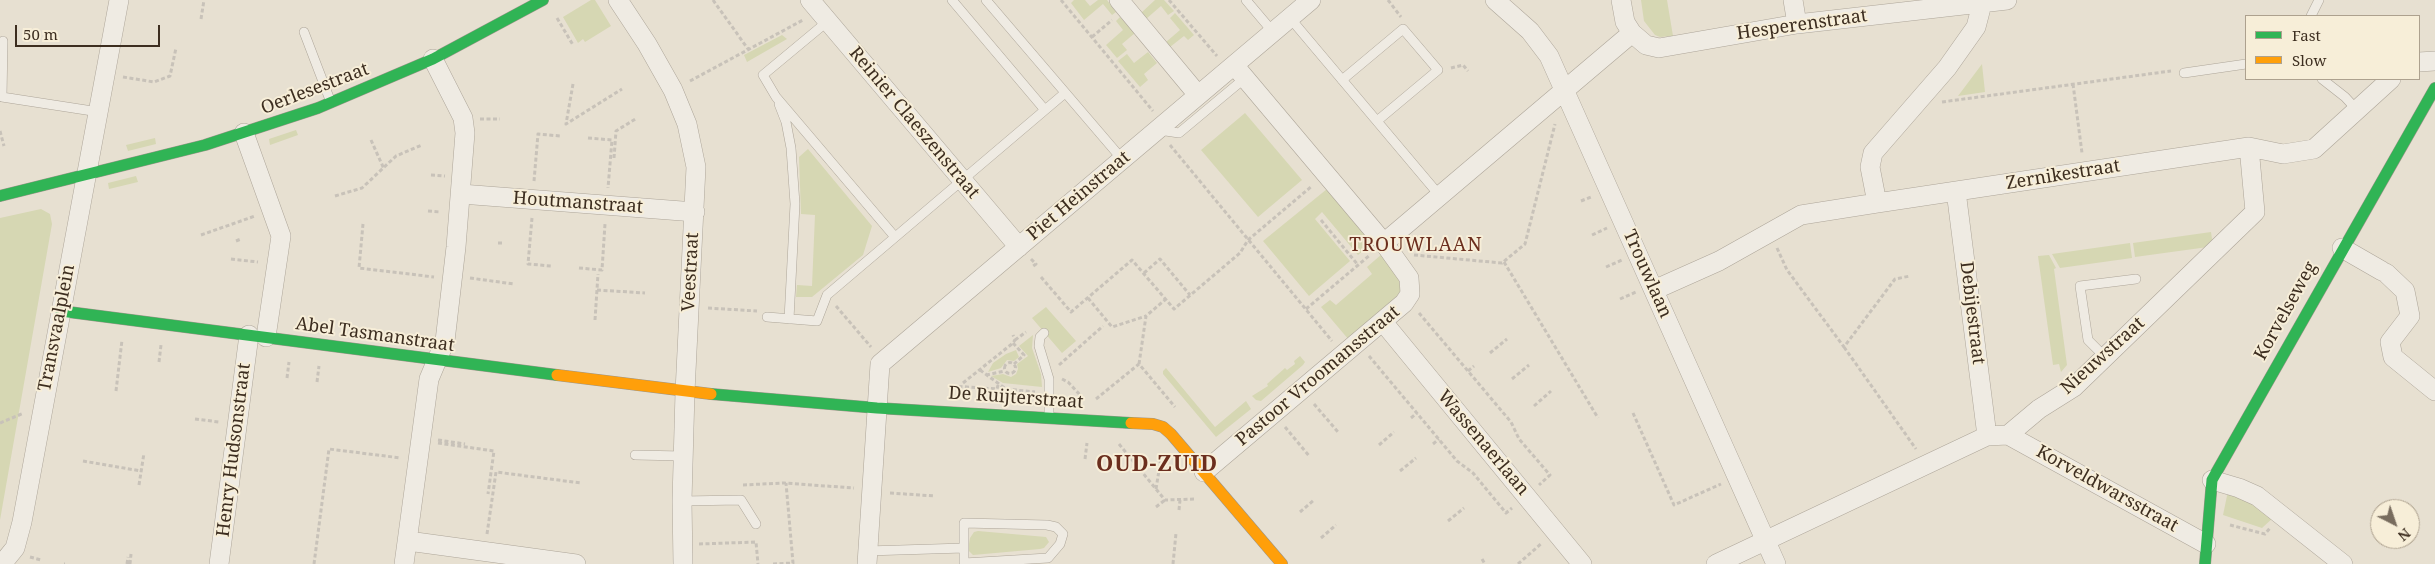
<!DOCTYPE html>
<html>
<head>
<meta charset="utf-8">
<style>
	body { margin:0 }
	#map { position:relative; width:2435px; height:564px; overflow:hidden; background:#e7e0d1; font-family:"Noto Serif",serif }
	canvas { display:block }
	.legend { position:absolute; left:2245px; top:15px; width:175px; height:65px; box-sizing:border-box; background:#f7eed8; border:1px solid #ada18e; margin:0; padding:6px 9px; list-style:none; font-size:15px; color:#3d2e20 }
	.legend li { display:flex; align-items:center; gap:10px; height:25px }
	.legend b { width:25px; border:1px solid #ada18e }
	.north { position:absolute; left:2370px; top:499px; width:50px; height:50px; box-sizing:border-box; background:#f7eed8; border:1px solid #ada18e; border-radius:50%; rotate:139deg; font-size:14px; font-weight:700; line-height:20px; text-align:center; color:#3d2e20 }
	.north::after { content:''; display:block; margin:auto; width:18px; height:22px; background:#786c5e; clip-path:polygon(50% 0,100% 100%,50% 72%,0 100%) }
	.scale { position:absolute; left:15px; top:25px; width:145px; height:22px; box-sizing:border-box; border:2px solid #3d2e20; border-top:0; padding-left:6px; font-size:15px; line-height:18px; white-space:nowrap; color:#3d2e20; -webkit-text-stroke:4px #f7eed8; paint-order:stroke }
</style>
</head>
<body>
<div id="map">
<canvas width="2435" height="564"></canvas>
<ul class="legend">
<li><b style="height:6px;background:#30b455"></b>Fast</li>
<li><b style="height:6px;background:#ff9f0a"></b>Slow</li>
</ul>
<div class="north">N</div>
<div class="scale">50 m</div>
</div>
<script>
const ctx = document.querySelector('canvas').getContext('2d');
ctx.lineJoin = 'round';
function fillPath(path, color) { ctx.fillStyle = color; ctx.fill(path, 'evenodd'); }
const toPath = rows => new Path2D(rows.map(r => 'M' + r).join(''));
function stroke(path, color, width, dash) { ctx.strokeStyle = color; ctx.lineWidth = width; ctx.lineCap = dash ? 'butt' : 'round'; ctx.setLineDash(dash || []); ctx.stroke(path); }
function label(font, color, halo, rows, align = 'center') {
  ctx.font = font + ' "Noto Serif",serif'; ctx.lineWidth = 4; ctx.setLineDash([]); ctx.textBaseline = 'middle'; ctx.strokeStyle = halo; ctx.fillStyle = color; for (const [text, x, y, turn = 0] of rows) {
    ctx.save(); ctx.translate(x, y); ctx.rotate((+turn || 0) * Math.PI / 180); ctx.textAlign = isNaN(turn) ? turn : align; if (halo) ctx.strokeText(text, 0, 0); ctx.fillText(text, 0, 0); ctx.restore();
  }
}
const green = toPath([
	[591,0,595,0,611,26,585,42,583,39,578,43,563,17],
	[1074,0,1085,0,1090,6,1098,0,1107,0,1116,12,1112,15,1103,4,1084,20,1071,3],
	[1155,0,1164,0,1174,11,1168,15,1161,6,1146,19,1141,13],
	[1641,0,1667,0,1673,36,1660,37,1655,35,1644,21],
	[1175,13,1194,35,1188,40,1184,36,1170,47,1166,42,1180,30,1170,18],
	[1120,17,1135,33,1122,44,1127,50,1117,58,1106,45,1123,30,1116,21],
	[782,35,787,39,747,62,744,55],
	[1148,52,1157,63,1144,74,1148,80,1140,87,1118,61,1127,54,1134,63],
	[1982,64,1985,92,1958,96],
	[1245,113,1302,180,1258,217,1201,150],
	[296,130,298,135,270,145,269,139],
	[155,138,156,144,128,151,126,145],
	[808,149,872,226,863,255,812,297,796,297,797,285,812,286,815,215,801,214,799,157],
	[136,176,138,182,109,189,108,183],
	[1327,189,1372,243,1358,255,1322,212,1315,219,1350,261,1309,296,1263,241],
	[41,209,50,214,52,224,0,520,0,218],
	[2211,232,2212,239,2217,238,2208,247,2135,257,2133,243],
	[2130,243,2132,258,2060,268,2052,254],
	[1382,254,1400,277,1400,293,1395,300,1349,340,1321,307,1330,300,1336,305,1372,274,1367,267],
	[2049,255,2056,268,2054,269,2067,365,2061,372,2059,364,2053,365,2038,256],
	[1046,307,1076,341,1062,353,1032,318],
	[1033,335,1032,348,1041,374,1042,387,1003,383,991,376,1003,374,1011,377,1016,374,1018,369,1017,364,1028,356,1019,346],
	[1016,350,1019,357,1014,361,1007,360,1001,368,988,372,993,363,1006,354],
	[1300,356,1305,362,1303,365,1261,401,1256,400,1252,396,1268,386,1267,384,1285,368,1287,370,1295,364,1294,361],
	[1166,368,1215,427,1246,401,1251,409,1216,437,1163,374,1163,371],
	[2228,491,2234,492,2274,517,2262,528,2223,515],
	[978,531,1046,537,1049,542,1044,548,1040,549,973,555,968,550,970,538,974,532]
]);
const path = toPath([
	[713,0,748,49],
	[1061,0,1153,111],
	[1169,0,1217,56],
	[1388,0,1401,17],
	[557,18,573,45],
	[201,19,204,0],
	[1092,37,1112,20],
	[1451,68,1463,65,1468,71],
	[123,77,154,82,170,76,176,48],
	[690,81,803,20],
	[573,84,566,124,622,89],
	[2073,84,2082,153],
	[1942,102,2171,71],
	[480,119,500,119],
	[0,131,4,146],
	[588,138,612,140,608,188],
	[371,140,384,169],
	[1170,145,1332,341],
	[614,158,616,131,637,118],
	[431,175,445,176],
	[534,181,538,134,560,136],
	[335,196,362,188,396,156,422,145],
	[1581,201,1591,197],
	[428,211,440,212],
	[532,218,528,264,551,266],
	[1321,220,1358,265],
	[363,224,359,268,434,277],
	[201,235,255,216],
	[1592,235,1607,228],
	[236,241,241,239],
	[498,243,502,243],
	[1777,248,1787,270,1844,347,1895,279,1910,276],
	[1414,255,1502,263,1525,244,1555,124],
	[231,259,258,262],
	[1031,259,1036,264,1032,267],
	[1504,262,1598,418],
	[1606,267,1622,260],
	[579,268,602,270,605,224],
	[1144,273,1160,259,1190,295],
	[1041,277,1071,312,1132,260,1174,309,1240,253,1248,240,1312,186],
	[470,278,514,284],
	[597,290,645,293],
	[1088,298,1112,327,1146,316],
	[1620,299,1636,292],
	[836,306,871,347],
	[708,308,757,311],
	[1306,309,1370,255],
	[1419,313,1511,422,1519,439,1550,475,1539,485],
	[595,320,598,274],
	[1015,340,1026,332],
	[1013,343,1024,355,1014,364],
	[1844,347,1916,449],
	[1490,353,1507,339],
	[1369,356,1457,461,1473,473,1506,513,1512,508],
	[159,362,161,345],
	'1004.5 368a5.5 5.5 0 1 1 11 0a5.5 5.5 0 1 1-11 0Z',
	[1139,364,1146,316,1166,299],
	[1059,365,1103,326],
	[980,370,1006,389,1035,392],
	[1468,371,1474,366],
	[986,375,1005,371],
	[287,378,289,362],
	[1062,379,1068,382,1081,396],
	[1512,379,1529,365],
	[317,382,319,366],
	[963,383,1013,343,1015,340,1013,335],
	[952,386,997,389,998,385],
	[116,391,122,340],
	[1096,399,1139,364,1175,407],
	[1314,404,1338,432],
	[1534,406,1551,391],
	[1633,413,1674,505,1721,484],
	[1411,418,1417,413],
	[195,419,219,422],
	[0,423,24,413],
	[1285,427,1310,457],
	[438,440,465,444],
	[438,443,494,451,488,494],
	[1119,444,1165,500,1196,499],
	[1433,444,1439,439],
	[1379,445,1394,432],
	[1085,459,1087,443],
	[83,461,141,471],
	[1400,471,1416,458],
	[139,485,144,453],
	[743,485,784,483,854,488],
	[1156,489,1161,458],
	[890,493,935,496],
	[1156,507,1165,500],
	[1179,510,1180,500],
	[1300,512,1314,500],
	[1448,521,1464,508],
	[2230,525,2265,534,2270,528],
	[487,534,496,472,581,483],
	[1321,538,1336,525],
	[699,544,756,542,758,564],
	[30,557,41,560],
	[1482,559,1485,564],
	[64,564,65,564],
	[127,564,128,557],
	[130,564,131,554],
	[314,564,329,449,401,458],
	[773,564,793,563,786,483],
	[1173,564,1176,533],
	[1518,564,1542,543]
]);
const lane = toPath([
	[952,0,1045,110],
	[986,0,1122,159],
	[1246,0,1273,32],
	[2311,16,2319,0],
	[1290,18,1440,196],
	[828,21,763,75,776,97,895,237],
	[304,32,330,100],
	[3,41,2,97,99,112],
	[2184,73,2246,64],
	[2322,79,2345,97,2357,110],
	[1342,80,1403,29,1438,70,1377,121],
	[779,104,786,122,791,148,795,204,789,319],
	[1159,130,1179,133,1245,78],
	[767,317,817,321,827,295,1065,93],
	[1044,333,1040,337,1039,346,1049,379,1049,416],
	[2105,357,2088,340,2080,286,2136,279],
	[635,455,683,456],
	[682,501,741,500,756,524],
	[867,551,964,548,964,563,1048,558,1060,544,1063,534,1056,527,1047,525,964,523,964,548]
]);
const street = toPath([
	[618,0,647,44,673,90,687,124,696,167,685,392,682,501,683,564],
	[810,0,1019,247],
	[1119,0,1198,95],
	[1495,0,1530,31,1549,56,1776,564],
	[1621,0,1625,22,1632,33,1646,45,1659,48,1797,24,2007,0],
	[1793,0,1797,24],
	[2419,62,2435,61],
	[1234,65,1384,243],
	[244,133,281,236,266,337],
	[1956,191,1987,436],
	[461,194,695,212],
	[1877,203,2249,147],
	[2342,248,2382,271],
	[2386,273,2405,291,2410,316,2390,342,2393,357,2435,391],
	[1654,290,1719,261,1801,215,1877,203,1870,167,1873,153,1947,68,1976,27,1983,0],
	[1383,322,1582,564],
	[2008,435,2206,544],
	[1204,472,1404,303,1410,294,1409,278,1384,243,1632,33],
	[2212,480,2239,488,2257,496,2343,564],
	[408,541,576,564],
	[2,564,15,548,22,522,119,0],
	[219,564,249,335],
	[404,564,429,379,445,341,456,247,465,133,463,118,433,59],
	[867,564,880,364,1311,0],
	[1716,564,1987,436,2008,435,2039,409,2074,387,2255,212,2249,147,2283,154,2314,149,2391,79]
]);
const fast = toPath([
	[0,196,205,145,318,108,433,59,543,0],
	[61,311,557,375],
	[711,394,877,408,1131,423],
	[2205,564,2212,480,2435,88]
]);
const slow = toPath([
	[557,375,711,394],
	[1131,423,1153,424,1163,427,1171,434,1282,564]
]);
const streetNames = [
	["Hesperenstraat",1802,25,-8],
	["Oerlesestraat",315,89,-21],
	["Reinier Claeszenstraat",914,123,50],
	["Zernikestraat",2063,175,-9],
	["Piet Heinstraat",1079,196,-40],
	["Houtmanstraat",578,203,4],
	["Veestraat",691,272,-87],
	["Trouwlaan",1647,274,66],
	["Korvelseweg",2286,311,-61],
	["Debijestraat",1972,313,83],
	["Transvaalplein",57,328,-79],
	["Abel Tasmanstraat",375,335,8],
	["Nieuwstraat",2103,356,-42],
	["Pastoor Vroomansstraat",1318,376,-40],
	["De Ruijterstraat",1016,398,4],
	["Wassenaerlaan",1483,443,50],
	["Henry Hudsonstraat",234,450,-83],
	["Korveldwarsstraat",2107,489,29]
];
const neighbourhoodNames = [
	["TROUWLAAN",1416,246]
];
const districtNames = [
	["OUD-ZUID",1157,465]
];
fillPath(green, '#d6d7b3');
stroke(lane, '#ada599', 10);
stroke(street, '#ada599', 20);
stroke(fast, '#9c958a', 12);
stroke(slow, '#9c958a', 12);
stroke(path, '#c8c2b9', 3, [4, 2.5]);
stroke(lane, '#efebe3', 9);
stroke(street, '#efebe3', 19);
stroke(fast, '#30b455', 11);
stroke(slow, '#ff9f0a', 11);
label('18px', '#3d2e20', '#f7eed8', streetNames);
ctx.letterSpacing = '1px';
label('19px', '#6b2e1e', '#f7eed8', neighbourhoodNames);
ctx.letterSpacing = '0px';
ctx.letterSpacing = '1px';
label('bold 22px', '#6b2e1e', '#f7eed8', districtNames);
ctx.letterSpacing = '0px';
</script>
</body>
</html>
